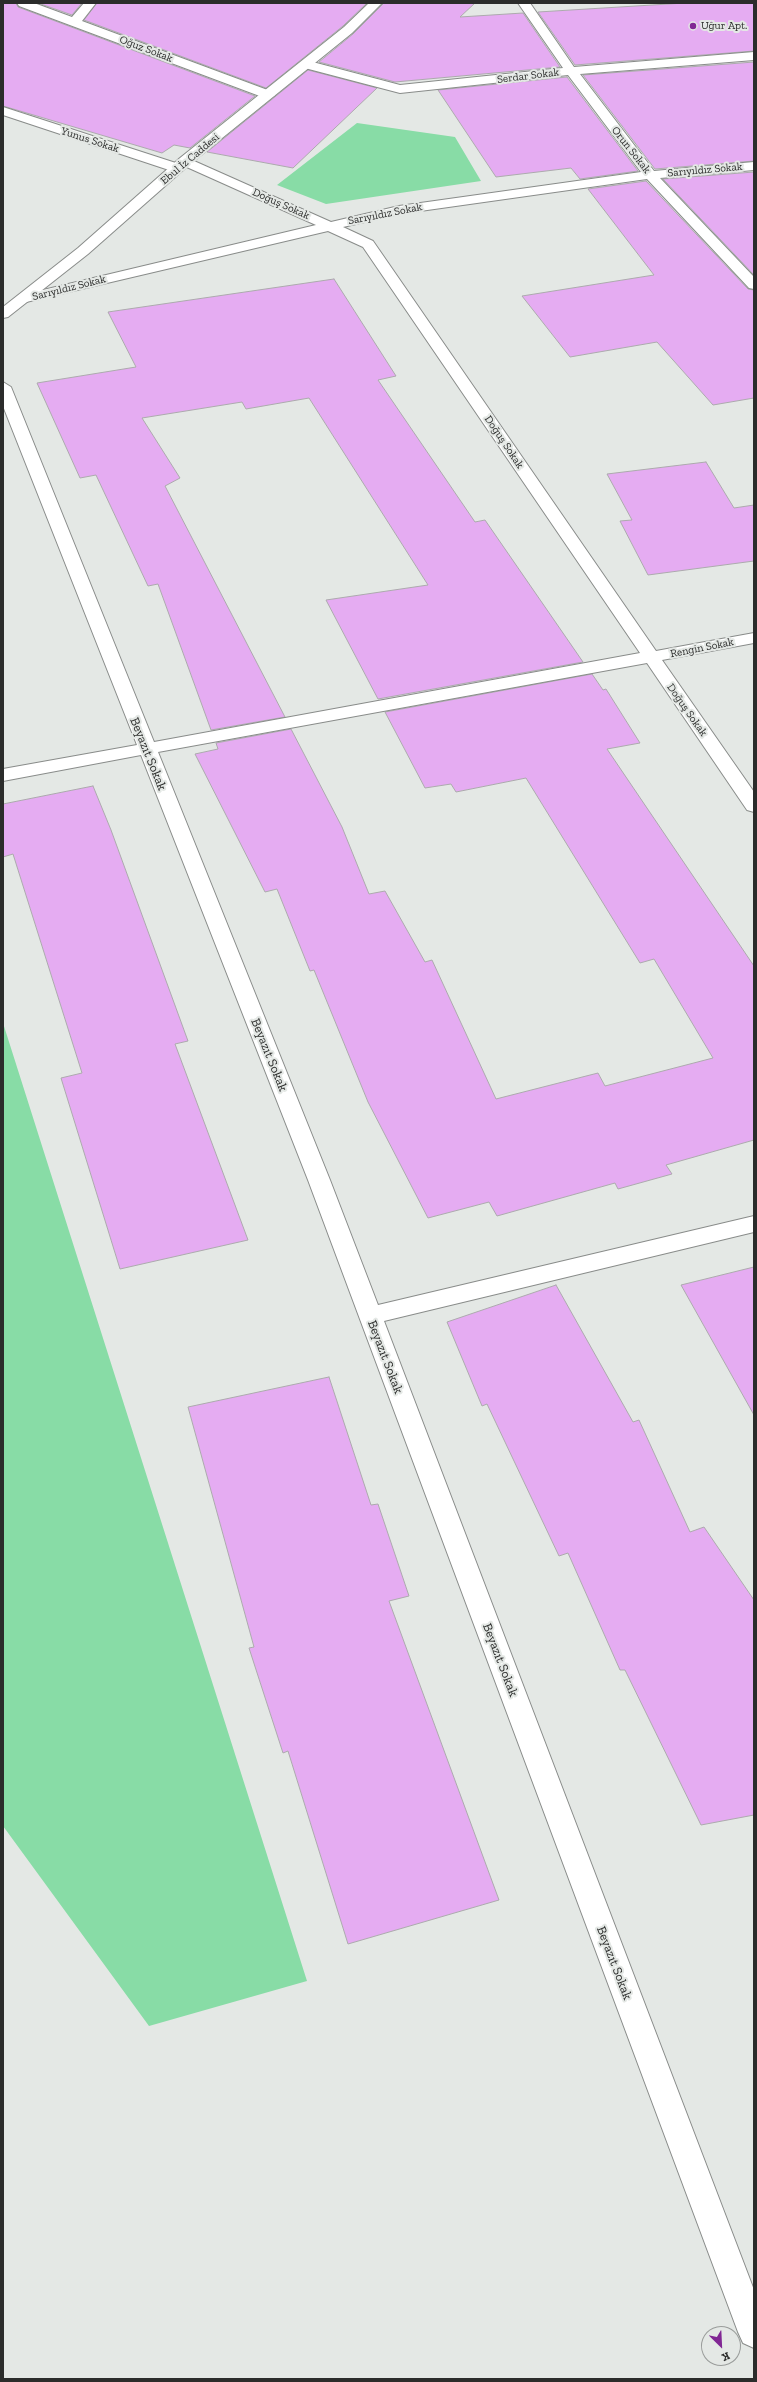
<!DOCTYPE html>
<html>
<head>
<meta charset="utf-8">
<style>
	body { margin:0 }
	#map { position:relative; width:757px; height:2382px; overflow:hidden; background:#e4e8e5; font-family:"Zilla Slab",serif }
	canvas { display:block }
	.frame { position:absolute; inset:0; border:4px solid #2b2c2b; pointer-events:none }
	.north { position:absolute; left:701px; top:2326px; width:40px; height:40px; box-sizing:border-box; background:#e4e8e5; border:1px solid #9a9d9b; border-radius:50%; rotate:156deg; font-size:11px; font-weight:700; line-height:16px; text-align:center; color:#2b2c2b }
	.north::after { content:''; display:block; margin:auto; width:14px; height:18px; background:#812794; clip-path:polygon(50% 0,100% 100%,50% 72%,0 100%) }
</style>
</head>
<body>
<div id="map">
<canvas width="757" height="2382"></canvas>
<div class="frame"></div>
<div class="north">K</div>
</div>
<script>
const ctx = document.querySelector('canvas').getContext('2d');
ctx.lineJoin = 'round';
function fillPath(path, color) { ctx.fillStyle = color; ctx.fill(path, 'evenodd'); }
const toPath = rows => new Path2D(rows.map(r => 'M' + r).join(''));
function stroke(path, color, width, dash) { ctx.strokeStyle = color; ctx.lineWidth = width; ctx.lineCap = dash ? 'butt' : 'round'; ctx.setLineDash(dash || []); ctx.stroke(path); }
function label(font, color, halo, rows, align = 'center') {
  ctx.font = font + ' "Zilla Slab",serif'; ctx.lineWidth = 4; ctx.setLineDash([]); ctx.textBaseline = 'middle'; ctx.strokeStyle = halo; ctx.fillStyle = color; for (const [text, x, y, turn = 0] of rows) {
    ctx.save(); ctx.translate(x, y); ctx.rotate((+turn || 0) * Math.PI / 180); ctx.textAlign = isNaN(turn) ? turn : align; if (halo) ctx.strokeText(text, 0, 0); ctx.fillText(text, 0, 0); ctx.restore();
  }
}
const green = toPath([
	[357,123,455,137,481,181,326,204,277,185],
	[3,1023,307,1981,149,2026,3,1826]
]);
const building = toPath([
	[3,3,16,3,18,7,255,96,190,148,174,145,162,153,3,106,3,3],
	[38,3,82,3,72,15,38,3],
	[97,3,367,3,343,26,266,88,84,20,97,3],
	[384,3,475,3,460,17,523,13,560,67,395,82,319,62,353,34,384,3],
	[685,3,754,3,754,51,575,65,538,12,685,3],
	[754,62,754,161,655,169,583,75,754,62],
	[308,70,377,88,293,168,207,152,308,70],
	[567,77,638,171,580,179,571,168,496,177,438,90,567,77],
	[754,172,754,275,663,179,754,172],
	[646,181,748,289,754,290,754,398,713,405,657,342,570,357,522,296,654,275,588,189,646,181],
	[334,279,396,376,378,380,475,522,485,520,583,662,378,699,326,600,428,585,309,398,246,409,242,402,142,418,180,478,165,486,285,717,211,730,158,584,148,586,96,475,80,478,37,383,136,367,108,312,334,279],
	[706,462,734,508,754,505,754,561,648,575,620,521,632,520,607,474,706,462],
	[592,674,603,690,606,689,640,743,607,749,754,966,754,1140,666,1165,672,1174,618,1189,615,1183,497,1216,489,1202,428,1218,368,1102,314,970,310,971,277,889,265,892,195,754,218,749,216,743,291,729,342,827,369,894,385,891,425,962,432,960,496,1099,598,1073,605,1086,713,1058,654,959,640,963,526,778,456,792,451,784,425,788,385,712,592,674],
	[93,786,111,830,188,1041,175,1044,248,1240,120,1269,61,1078,82,1073,13,854,3,857,3,804,93,786],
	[754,1267,754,1415,681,1285,754,1267],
	[556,1285,633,1422,639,1420,690,1532,704,1527,754,1600,754,1815,701,1825,625,1670,620,1670,568,1553,559,1556,487,1404,482,1406,447,1322,556,1285],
	[329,1377,371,1505,378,1504,409,1596,389,1601,499,1900,348,1944,288,1751,283,1753,249,1648,254,1647,188,1407,329,1377]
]);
const minor = toPath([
	[17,3,34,3,72,17,84,3,96,3,82,21,273,92,275,95,269,99,265,98,19,6,17,3],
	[518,3,530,3,574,67,754,52,754,60,580,74,654,171,754,162,754,170,660,178,754,277,754,289,749,288,647,179,399,214,343,227,373,241,656,651,754,633,754,643,662,660,754,792,754,812,747,810,647,663,158,752,330,1180,378,1305,754,1216,754,1232,384,1321,754,2290,754,2348,743,2343,738,2332,308,1180,141,755,3,781,3,769,137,745,3,406,3,382,11,387,154,742,640,653,363,247,328,231,22,303,15,299,22,295,316,225,180,164,178,161,185,157,331,222,399,206,641,172,568,75,400,93,301,67,299,64,305,60,400,85,563,68,518,3],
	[3,107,182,165,184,168,182,171,172,171,3,115,3,107]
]);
const tertiary = toPath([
	[369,3,382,3,352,33,190,164,88,254,8,317,3,318,3,307,78,248,180,158,344,27,369,3]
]);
const markers = [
	[693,26,4,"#812794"]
];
const farPoinames = [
	["Uğur Apt.",701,26]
];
const farStreetnames = [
	["Oğuz Sokak",146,49,21],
	["Serdar Sokak",528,76,-7],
	["Yunus Sokak",90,140,18],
	["Orun Sokak",631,150,52],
	["Ebul İz Caddesi",190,159,-40],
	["Sarıyıldız Sokak",705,170,-5],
	["Doğuş Sokak",281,204,24],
	["Sarıyıldız Sokak",385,214,-11],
	["Sarıyıldız Sokak",69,288,-14],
	["Doğuş Sokak",504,442,56],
	["Rengin Sokak",702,648,-11],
	["Doğuş Sokak",687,710,55]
];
const streetNames = [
	["Beyazıt Sokak",148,754,68],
	["Beyazıt Sokak",269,1055,68],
	["Beyazıt Sokak",385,1357,69],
	["Beyazıt Sokak",500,1660,69],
	["Beyazıt Sokak",614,1963,69]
];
fillPath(green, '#88dca6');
fillPath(building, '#e5acf2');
stroke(building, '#acaaad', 1);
stroke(minor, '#898c8a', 2);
stroke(tertiary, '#898c8a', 2);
fillPath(minor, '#fff');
fillPath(tertiary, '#fff');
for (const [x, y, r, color] of markers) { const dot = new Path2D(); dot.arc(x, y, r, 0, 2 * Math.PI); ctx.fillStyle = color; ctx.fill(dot); stroke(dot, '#e4e8e5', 1.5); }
label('11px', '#2b2c2b', '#e4e8e5', farPoinames, 'left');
label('11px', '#2b2c2b', '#e4e8e5', farStreetnames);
label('13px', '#2b2c2b', '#e4e8e5', streetNames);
</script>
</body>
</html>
